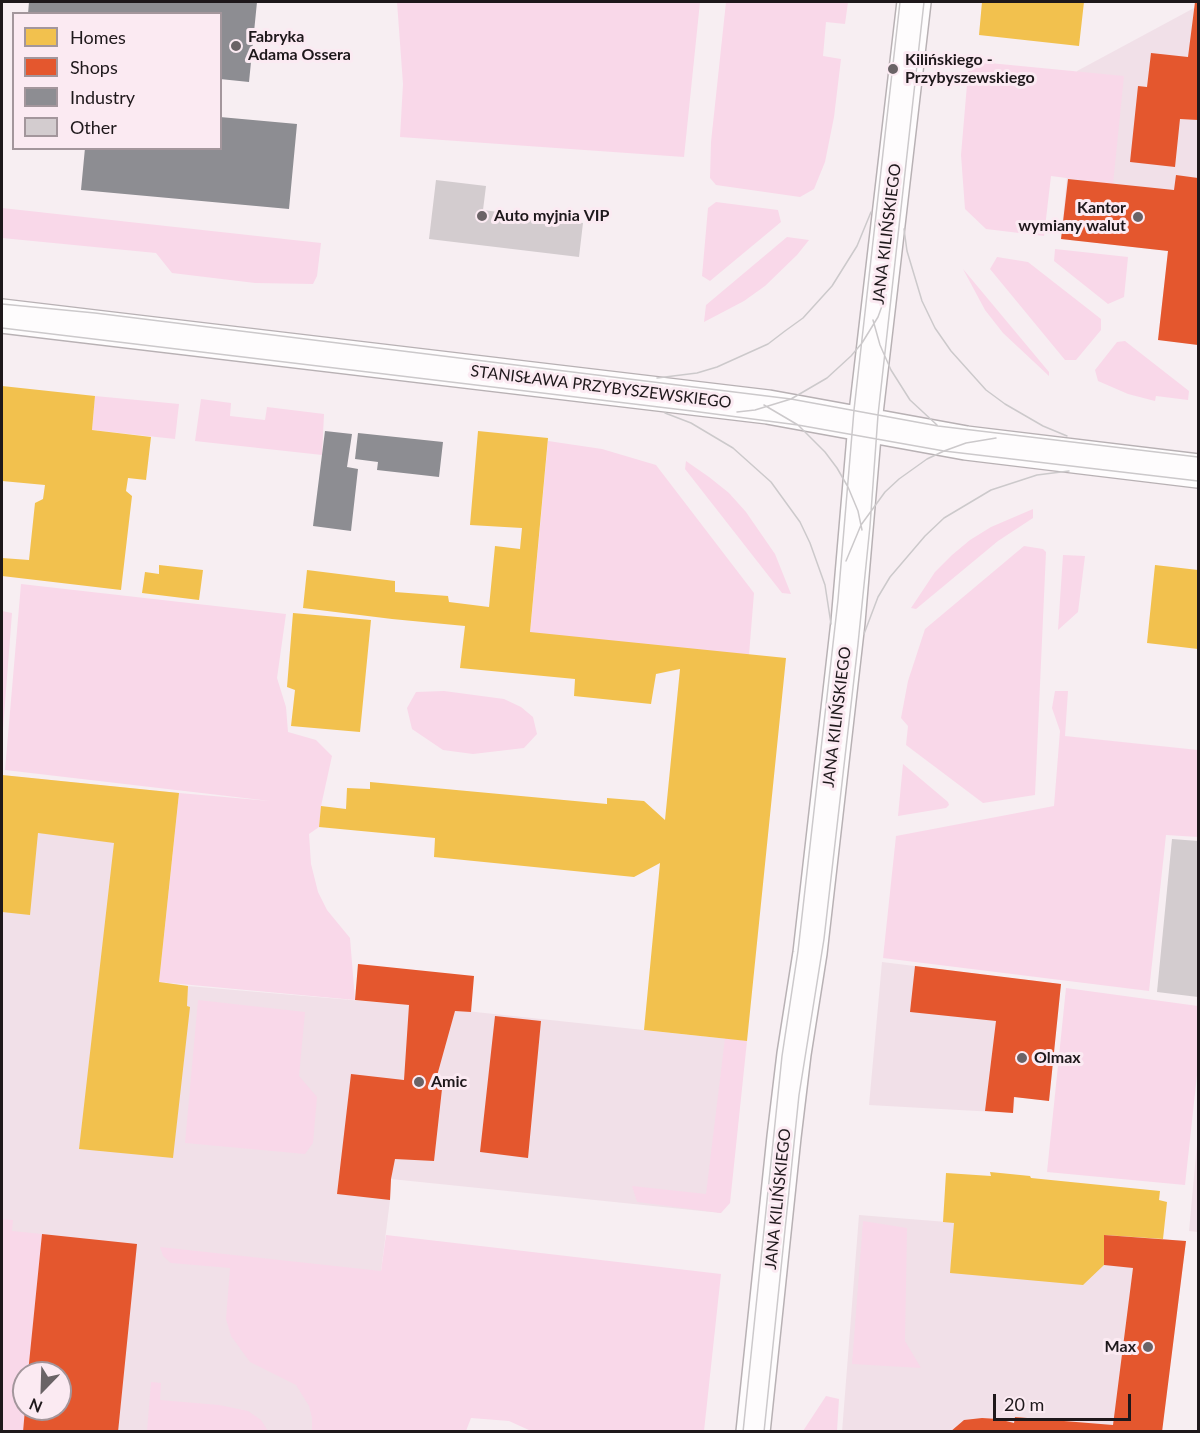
<!DOCTYPE html>
<html>
<head>
<meta charset="utf-8">
<style>
	body { margin:0 }
	#map { position:relative; width:1200px; height:1433px; overflow:hidden; background:#f7eef2; font-family:Lato,sans-serif }
	canvas { display:block }
	.frame { position:absolute; inset:0; border:3px solid #1e181b; pointer-events:none }
	.legend { position:absolute; left:12px; top:12px; width:210px; height:138px; box-sizing:border-box; background:#fbeaf2; border:2px solid #a3969c; margin:0; padding:8px 10px; list-style:none; font-size:18px; color:#1e181b }
	.legend li { display:flex; align-items:center; gap:12px; height:30px }
	.legend b { width:30px; border:2px solid #a3969c }
	.north { position:absolute; left:12px; top:1361px; width:60px; height:60px; box-sizing:border-box; background:#fbeaf2; border:2px solid #a3969c; border-radius:50%; rotate:203deg; font-size:16px; font-weight:700; line-height:24px; text-align:center; color:#1e181b }
	.north::after { content:''; display:block; margin:auto; width:21px; height:27px; background:#6a6366; clip-path:polygon(50% 0,100% 100%,50% 72%,0 100%) }
	.scale { position:absolute; left:993px; top:1394px; width:138px; height:27px; box-sizing:border-box; border:3px solid #1e181b; border-top:0; padding-left:8px; font-size:18px; line-height:21px; white-space:nowrap; color:#1e181b; -webkit-text-stroke:4px #fbeaf2; paint-order:stroke }
</style>
</head>
<body>
<div id="map">
<canvas width="1200" height="1433"></canvas>
<div class="frame"></div>
<ul class="legend">
<li><b style="height:16px;background:#f2c14e"></b>Homes</li>
<li><b style="height:16px;background:#e4572e"></b>Shops</li>
<li><b style="height:16px;background:#8d8d92"></b>Industry</li>
<li><b style="height:16px;background:#d3cccf"></b>Other</li>
</ul>
<div class="north">N</div>
<div class="scale">20 m</div>
</div>
<script>
const ctx = document.querySelector('canvas').getContext('2d');
ctx.lineJoin = 'round';
function fillPath(path, color) { ctx.fillStyle = color; ctx.fill(path, 'evenodd'); }
const toPath = rows => new Path2D(rows.map(r => 'M' + r).join(''));
function stroke(path, color, width, dash) { ctx.strokeStyle = color; ctx.lineWidth = width; ctx.lineCap = dash ? 'butt' : 'round'; ctx.setLineDash(dash || []); ctx.stroke(path); }
function label(font, color, halo, rows, align = 'center') {
  ctx.font = font + ' Lato,sans-serif'; ctx.lineWidth = 6; ctx.setLineDash([]); ctx.textBaseline = 'middle'; ctx.strokeStyle = halo; ctx.fillStyle = color; for (const [text, x, y, turn = 0] of rows) {
    ctx.save(); ctx.translate(x, y); ctx.rotate((+turn || 0) * Math.PI / 180); ctx.textAlign = isNaN(turn) ? turn : align; if (halo) ctx.strokeText(text, 0, 0); ctx.fillText(text, 0, 0); ctx.restore();
  }
}
const built = toPath([
	[1194,8,1198,9,1198,345,1158,340,1168,251,1061,239,1077,71],
	[2,775,179,793,159,982,188,986,410,1005,737,1040,721,1213,391,1179,390,1200,361,1431,2,1431],
	[24,1373,60,1373,60,1409,24,1409],
	[882,962,1061,984,1049,1101,1015,1097,1013,1113,869,1105],
	[1198,1133,1198,1232,1189,1231],
	[859,1215,1186,1241,1162,1431,842,1432]
]);
const green = toPath([
	[397,2,700,2,684,157,400,137,403,84],
	[726,2,848,2,845,24,826,22,823,56,841,59,834,117,825,162,814,189,800,197,716,185,710,178,711,142],
	[969,61,1124,76,1113,184,1051,176,1044,236,986,229,965,209,961,155],
	[716,202,778,210,781,222,710,281,702,276,708,208],
	[2,208,321,243,317,276,313,284,255,283,172,273,156,253,2,238],
	[787,237,809,240,797,255,765,286,744,301,704,322,706,305],
	[1055,249,1128,257,1124,297,1108,304,1054,261],
	[997,257,1028,262,1101,319,1101,330,1076,360,1065,360,990,269],
	[963,269,1049,372,1049,376,1003,333,985,310],
	[1125,341,1189,391,1188,400,1156,396,1155,401,1128,394,1098,381,1095,370,1117,342],
	[95,396,179,404,175,439,92,430],
	[201,399,231,403,230,416,265,420,267,407,324,414,322,455,195,441],
	[548,441,602,449,656,465,754,593,749,655,530,633],
	[686,461,709,477,729,493,746,512,775,554,791,594,782,593,685,469],
	[1033,509,1033,518,998,541,916,609,911,608,935,572,952,555,970,540,991,527],
	[1024,546,1043,549,1046,552,1035,795,983,803,906,745,908,726,901,718,908,681,925,629],
	[1063,555,1085,556,1078,612,1058,630],
	[21,584,286,614,277,678,286,707,288,732,316,740,332,756,321,806,319,827,309,834,311,864,318,892,327,910,350,938,355,1000,159,982,179,793,270,801,5,770],
	[2,611,12,613,2,742],
	[444,691,504,699,521,707,533,717,537,734,524,748,473,754,443,750,412,729,407,708,416,692],
	[1055,691,1068,691,1065,736,1198,750,1198,837,1166,835,1149,991,883,958,896,836,1054,806,1060,731,1052,708],
	[903,764,948,802,949,805,946,808,898,816],
	[1066,988,1198,1006,1198,1066,1185,1185,1047,1172],
	[198,1000,305,1012,299,1076,317,1097,313,1143,305,1154,185,1143],
	[725,1038,747,1041,730,1203,721,1213,637,1202,632,1186,706,1194],
	[2,1219,13,1220,12,1231,42,1234,28,1373,24,1373,25,1409,23,1431,2,1431],
	[863,1221,907,1228,905,1341,921,1368,852,1364],
	[386,1235,721,1274,704,1431,531,1431,509,1421,471,1418,466,1431,312,1431,312,1418,309,1406,296,1385,250,1362,231,1336,226,1319,230,1268,171,1263,163,1256,160,1247,381,1271],
	[151,1382,161,1383,160,1400,219,1405,248,1411,261,1420,268,1431,147,1431],
	[826,1396,839,1399,837,1431,803,1431]
]);
const homes = toPath([
	[982,2,1084,2,1079,46,979,35],
	[2,386,95,396,92,430,151,437,146,480,128,478,126,491,132,496,121,590,2,576,2,558,29,560,35,503,43,499,45,485,2,481],
	[478,431,548,438,530,632,786,658,747,1041,644,1030,660,863,634,877,434,857,435,838,319,827,321,806,346,809,347,788,370,789,370,782,607,804,607,798,644,801,665,820,680,669,656,674,651,704,574,696,575,679,460,668,465,626,392,619,303,608,307,570,395,581,395,592,448,596,449,602,489,607,495,546,520,549,522,528,470,525],
	[159,565,203,570,199,600,142,593,145,572,159,574],
	[1155,565,1198,570,1198,649,1147,643],
	[293,613,371,620,360,732,291,726,295,690,287,687],
	[2,775,179,793,159,982,188,986,187,1006,190,1007,173,1158,79,1149,114,843,38,833,30,915,2,912],
	[990,1172,1030,1176,1031,1178,1160,1191,1159,1200,1167,1202,1163,1239,1104,1235,1104,1265,1083,1285,950,1273,954,1223,943,1222,946,1173,991,1176]
]);
const shops = toPath([
	[1195,2,1198,2,1198,120,1180,119,1175,167,1130,162,1138,86,1147,87,1151,53,1188,57],
	[1176,175,1198,178,1198,345,1158,340,1168,251,1061,239,1068,179,1174,190],
	[358,964,474,976,471,1012,455,1011,435,1083,442,1089,434,1161,395,1159,391,1179,390,1200,337,1194,351,1074,404,1080,409,1005,355,1000],
	[915,966,1061,984,1049,1101,1014,1097,1013,1113,985,1111,996,1021,910,1012],
	[495,1016,541,1021,528,1158,480,1152],
	[42,1234,137,1244,118,1432,23,1432,25,1409,60,1409,60,1373,28,1373],
	[1104,1235,1186,1241,1162,1432,950,1432,964,1420,982,1418,998,1419,1014,1423,1015,1417,1113,1425,1133,1268,1104,1265]
]);
const industry = toPath([
	[29,2,257,2,249,82,220,79,220,14,28,14],
	[220,117,297,124,289,209,81,190,85,148,220,148],
	[325,431,352,434,347,467,358,469,351,531,313,526],
	[358,433,443,442,439,477,377,470,378,462,355,459]
]);
const building = toPath([
	[436,180,486,186,483,210,583,223,579,257,429,239],
	[1172,839,1198,841,1198,997,1157,992]
]);
const secondary = toPath([
	[2,316,768,407,966,443,1198,471],
	[753,1432,784,1137,794,1054,810,953,848,622,866,413,914,2]
]);
const tram = toPath([
	[904,229,907,251,922,301,935,328,951,351,986,390,1005,404,1043,426,1067,436],
	[2,304,95,313,791,399,938,426,1198,457],
	[873,320,880,345,891,370,910,400,937,425],
	[2,328,692,411,798,425,944,451,1198,481],
	[657,378,697,373,717,367,768,344,785,331,803,318,832,286,857,246,871,212],
	[764,405,798,425,825,452,837,468,848,487,858,511,862,530],
	[737,412,755,410,791,399,827,378,851,356,862,343,878,317,886,295],
	[665,413,691,423,733,448,771,482,800,522,810,543,825,585,831,624],
	[846,561,861,525,885,492,899,479,927,459,944,451,966,443,996,438],
	[864,634,878,597,890,577,925,536,944,518,991,490,1037,475,1069,471],
	[743,1432,782,1056,798,951,838,600,854,410,900,2],
	[764,1432,799,1095,824,939,858,644,870,526,878,415,924,2]
]);
const markers = [
	[236,46,6,"#6a6366"],
	[893,69,6,"#6a6366"],
	[482,216,6,"#6a6366"],
	[1138,217,6,"#6a6366"],
	[1022,1058,6,"#6a6366"],
	[419,1082,6,"#6a6366"],
	[1148,1347,6,"#6a6366"]
];
const poiNames = [
	["Fabryka",248,37],
	["Adama Ossera",248,55],
	["Kilińskiego -",905,60],
	["Przybyszewskiego",905,78],
	["Kantor",1126,208,"right"],
	["wymiany walut",1126,226,"right"],
	["Auto myjnia VIP",494,216],
	["Olmax",1034,1058],
	["Amic",431,1082],
	["Max",1136,1347,"right"]
];
const streetNames = [
	["JANA KILIŃSKIEGO",887,234,-83],
	["STANISŁAWA PRZYBYSZEWSKIEGO",601,387,7],
	["JANA KILIŃSKIEGO",837,717,-83],
	["JANA KILIŃSKIEGO",778,1199,-84]
];
fillPath(built, '#f1e0e8');
fillPath(green, '#f9d8e9');
fillPath(homes, '#f2c14e');
fillPath(shops, '#e4572e');
fillPath(industry, '#8d8d92');
fillPath(building, '#d3cccf');
stroke(secondary, '#b8b1b4', 36);
stroke(secondary, '#fefcfd', 33);
stroke(tram, '#ccc9cb', 1.5);
for (const [x, y, r, color] of markers) { const dot = new Path2D(); dot.arc(x, y, r, 0, 2 * Math.PI); ctx.fillStyle = color; ctx.fill(dot); stroke(dot, '#fbeaf2', 2); }
label('bold 16px', '#1e181b', '#fbeaf2', poiNames, 'left');
label('16px', '#1e181b', '#fbeaf2', streetNames);
</script>
</body>
</html>
